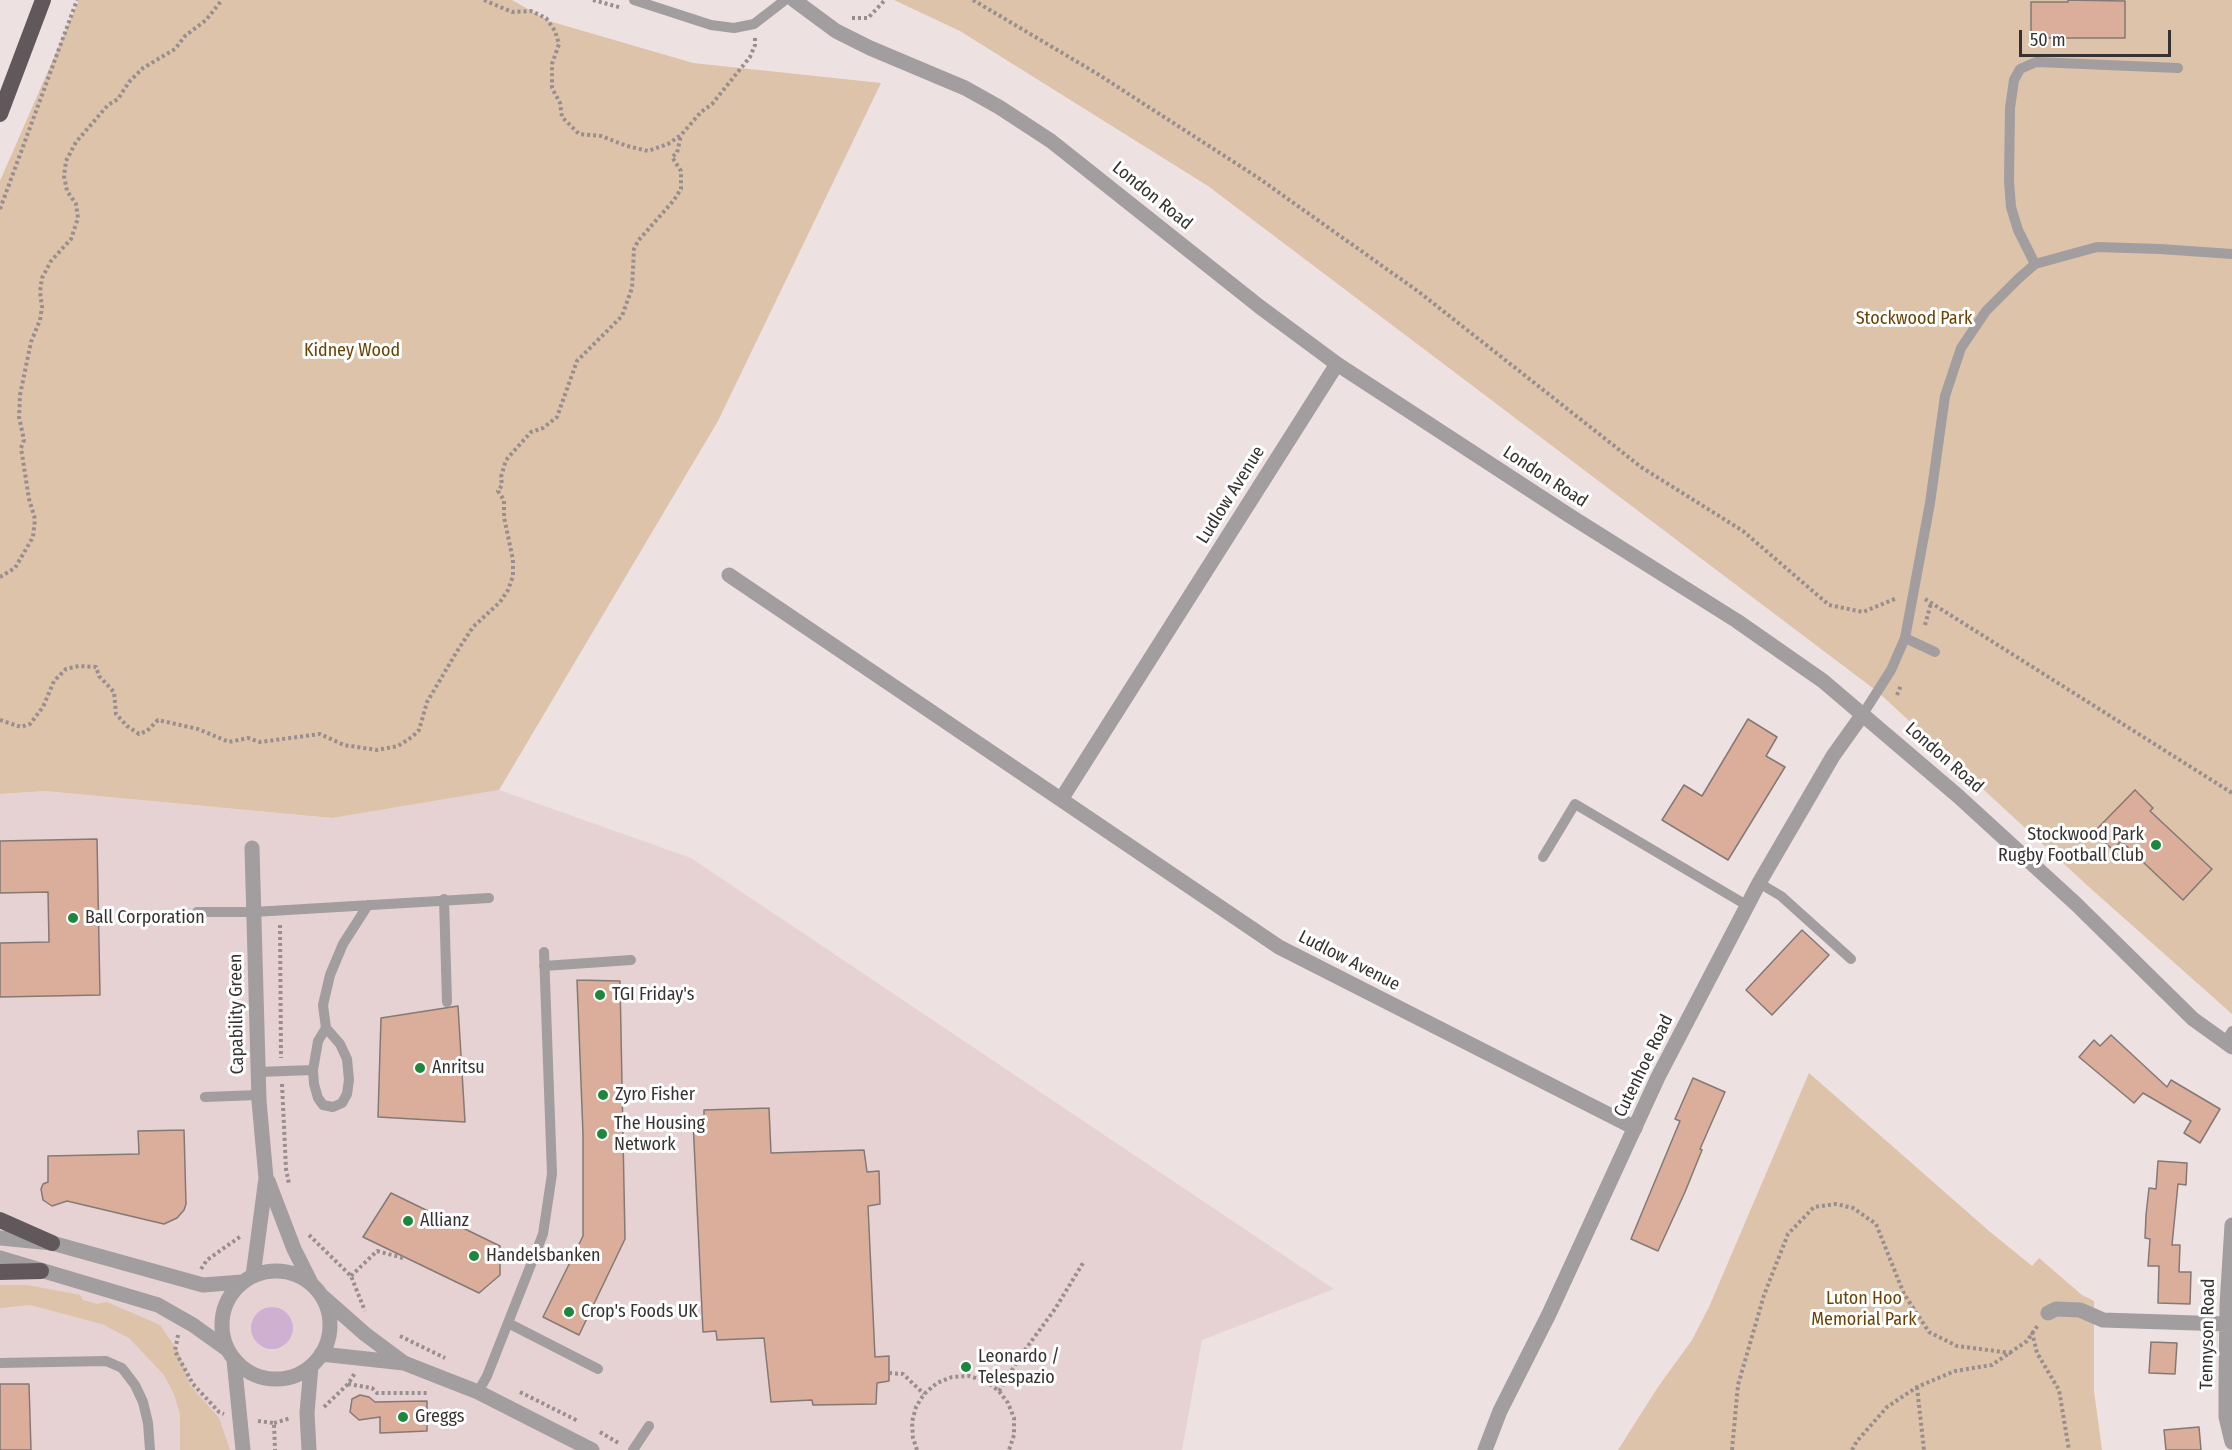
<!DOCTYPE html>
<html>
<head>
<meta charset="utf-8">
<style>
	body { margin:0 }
	#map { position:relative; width:2232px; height:1450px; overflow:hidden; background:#eee1e2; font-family:"Fira Sans Condensed",sans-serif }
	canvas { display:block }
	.scale { position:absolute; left:2019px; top:30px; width:152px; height:27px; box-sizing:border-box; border:3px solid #373232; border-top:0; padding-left:8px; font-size:18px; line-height:21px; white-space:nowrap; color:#373232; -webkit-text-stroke:4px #fff; paint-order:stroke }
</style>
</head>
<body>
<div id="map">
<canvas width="2232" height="1450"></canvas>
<div class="scale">50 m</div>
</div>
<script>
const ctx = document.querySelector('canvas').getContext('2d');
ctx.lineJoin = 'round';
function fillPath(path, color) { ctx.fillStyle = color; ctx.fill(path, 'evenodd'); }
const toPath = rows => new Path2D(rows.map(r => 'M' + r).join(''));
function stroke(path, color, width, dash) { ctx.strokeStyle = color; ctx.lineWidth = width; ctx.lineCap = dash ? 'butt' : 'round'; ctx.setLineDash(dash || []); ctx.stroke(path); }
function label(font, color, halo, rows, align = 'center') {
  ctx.font = font + ' "Fira Sans Condensed",sans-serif'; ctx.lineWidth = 6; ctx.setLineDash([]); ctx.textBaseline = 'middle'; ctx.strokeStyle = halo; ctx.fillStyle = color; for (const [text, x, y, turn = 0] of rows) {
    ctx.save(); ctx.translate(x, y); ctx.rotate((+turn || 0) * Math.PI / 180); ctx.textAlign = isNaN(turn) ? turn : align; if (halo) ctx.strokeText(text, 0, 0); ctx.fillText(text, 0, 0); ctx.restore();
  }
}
const built = toPath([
	[499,790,691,858,1334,1289,1202,1340,1182,1450,0,1450,0,794,45,791,331,818]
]);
const green = toPath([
	[79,0,512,0,549,21,693,63,881,83,718,421,499,790,332,818,45,791,0,794,0,181],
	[894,0,2232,0,2232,1014,2089,887,1878,692,1208,186,960,31],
	[1809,1073,1989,1231,2032,1266,2039,1258,2082,1295,2094,1301,2094,1391,2102,1450,1618,1450,1658,1387,1692,1340,1709,1307],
	[0,1285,27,1285,80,1295,83,1300,97,1304,107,1302,160,1325,179,1353,190,1385,219,1418,230,1450,180,1450,180,1414,174,1394,164,1375,129,1338,102,1324,30,1305,0,1308]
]);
const water = toPath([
	'251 1328a21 21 0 1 1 42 0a21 21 0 1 1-42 0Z'
]);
const building = toPath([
	[2068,0,2125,1,2125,38,2031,38,2031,2,2068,2,2068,0],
	[1748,719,1777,737,1766,756,1785,767,1728,860,1662,820,1684,785,1702,796,1748,719],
	[2135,790,2153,808,2150,811,2212,869,2183,900,2121,841,2113,850,2094,832,2135,790],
	[97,839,100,995,0,997,0,943,49,942,48,892,0,893,0,841,97,839],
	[1802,930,1829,955,1772,1015,1746,990,1802,930],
	[577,980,620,981,625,1239,579,1335,543,1317,583,1236,583,1134,577,980],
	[458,1006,465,1122,378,1117,381,1018,458,1006],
	[2111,1035,2167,1087,2171,1080,2220,1109,2200,1143,2184,1133,2191,1121,2143,1093,2134,1103,2079,1057,2094,1040,2100,1046,2111,1035],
	[1693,1078,1725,1092,1700,1149,1702,1150,1685,1192,1658,1251,1631,1239,1680,1121,1675,1119,1693,1078],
	[769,1108,771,1153,864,1150,867,1172,879,1171,880,1204,868,1206,875,1357,889,1356,889,1381,877,1383,876,1404,813,1405,812,1400,771,1402,764,1338,717,1340,716,1331,703,1332,693,1121,704,1120,704,1110,769,1108],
	[184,1130,186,1204,184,1210,177,1218,164,1224,67,1201,52,1206,43,1200,41,1189,43,1184,48,1182,48,1156,139,1154,138,1131,184,1130],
	[2158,1161,2187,1163,2186,1185,2178,1184,2172,1245,2180,1245,2179,1272,2191,1272,2190,1304,2158,1303,2159,1266,2148,1266,2150,1239,2145,1238,2146,1215,2149,1188,2156,1189,2158,1161],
	[391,1193,500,1246,500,1275,479,1293,363,1237,391,1193],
	[2151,1342,2177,1343,2175,1374,2149,1373,2151,1342],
	[0,1384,29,1384,31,1450,0,1450,0,1384],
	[360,1395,369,1397,375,1402,427,1401,427,1431,380,1433,380,1417,359,1420,350,1412,352,1399,360,1395],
	[2199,1427,2201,1450,2166,1450,2164,1430,2199,1427]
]);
const path = toPath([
	[484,0,512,12,531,11,546,18,555,31,559,44,552,64,552,88,560,103,562,117,579,134,601,136,627,146,648,151,668,144,681,135,701,112,712,104,750,57,755,45,755,37],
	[593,0,622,8],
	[973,0,1096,73,1257,177,1419,292,1641,467,1743,531,1829,605,1863,612,1897,598],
	[852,18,868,18,885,0],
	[0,209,77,0],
	[0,577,15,568,33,537,35,519,29,499,21,448,24,440,19,417,20,395,31,342,40,320,42,307,40,292,42,278,51,261,71,239,78,218,76,204,67,191,64,176,66,161,76,142,108,105,118,99,129,82,143,68,175,49,185,36,206,20,222,0],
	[1925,599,2232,793],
	[1925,625,1931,603],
	[1897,695,1901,685],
	[0,720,21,727,30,724,43,707,54,681,66,669,79,666,96,667,99,676,114,692,116,714,127,726,139,734,147,731,158,720,198,729,229,742,248,738,260,742,320,734,344,745,377,750,398,746,412,737,419,730,427,702,456,653,473,627,500,602,508,590,513,576,513,560,504,517,504,500,498,491,502,485,501,477,506,460,531,432,543,428,557,417,577,361,622,316,632,288,634,249,638,241,674,200,681,189,681,171,672,157,677,153,681,135],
	[280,925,281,1058],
	[282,1084,286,1169,289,1184],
	[309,1235,351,1276,365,1311],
	[201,1269,207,1260,241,1236],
	[351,1276,377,1251,403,1258],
	[2032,1332,2037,1353,2059,1390,2069,1450],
	[178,1335,175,1351,193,1384,219,1412,224,1414],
	[400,1336,445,1358],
	[889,1373,903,1374,924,1394],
	[348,1384,372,1388,377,1393,427,1393],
	[1917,1387,1924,1450],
	[999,1391,1022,1354,1055,1309,1083,1263],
	[520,1392,578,1421],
	[324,1407,348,1384,355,1373],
	[258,1421,274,1423,275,1450],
	[274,1423,291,1418],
	[600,1432,620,1444],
	[917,1450,913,1438,912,1422,916,1407,924,1394,937,1383,952,1377,969,1376,985,1381,999,1391,1008,1403,1014,1418,1014,1435,1009,1450],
	[1732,1450,1738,1385,1764,1295,1788,1234,1814,1207,1836,1204,1853,1208,1876,1224,1904,1294,1929,1332,1957,1346,2011,1353],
	[1852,1450,1857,1441,1887,1407,1917,1387,1955,1371,1992,1365,2027,1341,2038,1325]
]);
const service = toPath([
	[634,0,711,25,734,28,754,24,785,0],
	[2035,264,2018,230,2011,207,2009,181,2010,108,2014,80,2020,69,2036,62,2178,68],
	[1905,638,1935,652],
	[1863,714,1891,670,1905,638,1930,503,1945,396,1961,348,1986,311,2018,279,2035,264,2097,247,2160,249,2232,254],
	[1543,857,1575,804,1748,906],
	[1759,883,1781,896,1851,959],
	[444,899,447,1002],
	[197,912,254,912,489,898],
	[544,966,631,960],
	[2225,1043,2232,1031],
	[313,1070,318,1041,326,1028],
	[258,1072,313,1070,314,1084,318,1098,323,1105,333,1107,342,1103,347,1094,349,1080,347,1059,340,1044,326,1028,323,1005,330,975,343,944,368,905],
	[205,1097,258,1095],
	[508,1323,598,1369],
	[0,1363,106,1361,122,1368,135,1385,143,1402,148,1423,150,1450],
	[478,1392,487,1376,543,1234,552,1174,544,952],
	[633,1450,649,1426]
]);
const minor = toPath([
	[729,575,1279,947,1635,1128],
	[1062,798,1337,364],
	[252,848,259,1101,266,1178,253,1276],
	[268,1181,294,1249,311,1283],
	[2232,1225,2227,1305,2226,1381,2226,1417,2232,1442],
	[0,1238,52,1243,203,1285,242,1282],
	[0,1258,158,1305,193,1325,228,1350],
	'222 1325a54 54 0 1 1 108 0a54 54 0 1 1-108 0Z',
	[323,1297,365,1334,404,1363,478,1392,592,1450],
	[2048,1313,2056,1309,2080,1310,2103,1320,2227,1324],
	[321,1354,404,1363],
	[234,1360,243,1450],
	[309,1450,307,1413,311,1366]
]);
const tertiary = toPath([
	[794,0,836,31,870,48,965,88,999,107,1051,141,1260,307,1337,364,1570,516,1737,621,1823,681,1958,796,2076,904,2193,1019,2232,1047],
	[1485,1450,1500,1411,1549,1314,1658,1077,1759,883,1833,756,1863,714]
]);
const trunk = toPath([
	[0,114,43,0],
	[0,1220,52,1243],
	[0,1272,41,1271]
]);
const markers = [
	[2156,845,6,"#1d873d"],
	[73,918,6,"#1d873d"],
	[600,995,6,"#1d873d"],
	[420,1068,6,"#1d873d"],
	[603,1095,6,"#1d873d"],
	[602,1134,6,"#1d873d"],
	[408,1221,6,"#1d873d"],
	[474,1256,6,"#1d873d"],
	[569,1312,6,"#1d873d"],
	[966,1367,6,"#1d873d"],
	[403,1417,6,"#1d873d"]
];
const streetNames = [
	["London Road",1152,196,39],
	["London Road",1545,477,33],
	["Ludlow Avenue",1231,495,-58],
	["London Road",1944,758,41],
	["Ludlow Avenue",1349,961,27],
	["Capability Green",237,1014,-91],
	["Cutenhoe Road",1644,1066,-64],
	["Tennyson Road",2208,1334,-89]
];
const parkNames = [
	["Stockwood Park",1914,319],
	["Kidney Wood",352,351],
	["Luton Hoo",1864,1299],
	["Memorial Park",1864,1320]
];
const poiNames = [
	["Stockwood Park",2144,835,"right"],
	["Rugby Football Club",2144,856,"right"],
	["Ball Corporation",85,918],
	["TGI Friday's",612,995],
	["Anritsu",432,1068],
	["Zyro Fisher",615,1095],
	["The Housing",614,1124],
	["Network",614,1145],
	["Allianz",420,1221],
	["Handelsbanken",486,1256],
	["Crop's Foods UK",581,1312],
	["Leonardo /",978,1357],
	["Telespazio",978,1378],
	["Greggs",415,1417]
];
fillPath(built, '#e6d2d2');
fillPath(green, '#dcc3a9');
fillPath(water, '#cfb0d3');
fillPath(building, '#dbad9b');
stroke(building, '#837975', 1.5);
stroke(path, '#988e8f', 4, [3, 3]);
stroke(service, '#a29d9f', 10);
stroke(minor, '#a29d9f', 15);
stroke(tertiary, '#a29d9f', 15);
stroke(trunk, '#61585c', 16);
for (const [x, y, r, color] of markers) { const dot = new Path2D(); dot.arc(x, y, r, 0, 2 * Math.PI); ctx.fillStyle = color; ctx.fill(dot); stroke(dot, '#fff', 2); }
label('18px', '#373232', '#fff', streetNames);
label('18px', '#6c4204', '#fff', parkNames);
label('18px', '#373232', '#fff', poiNames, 'left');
</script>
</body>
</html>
